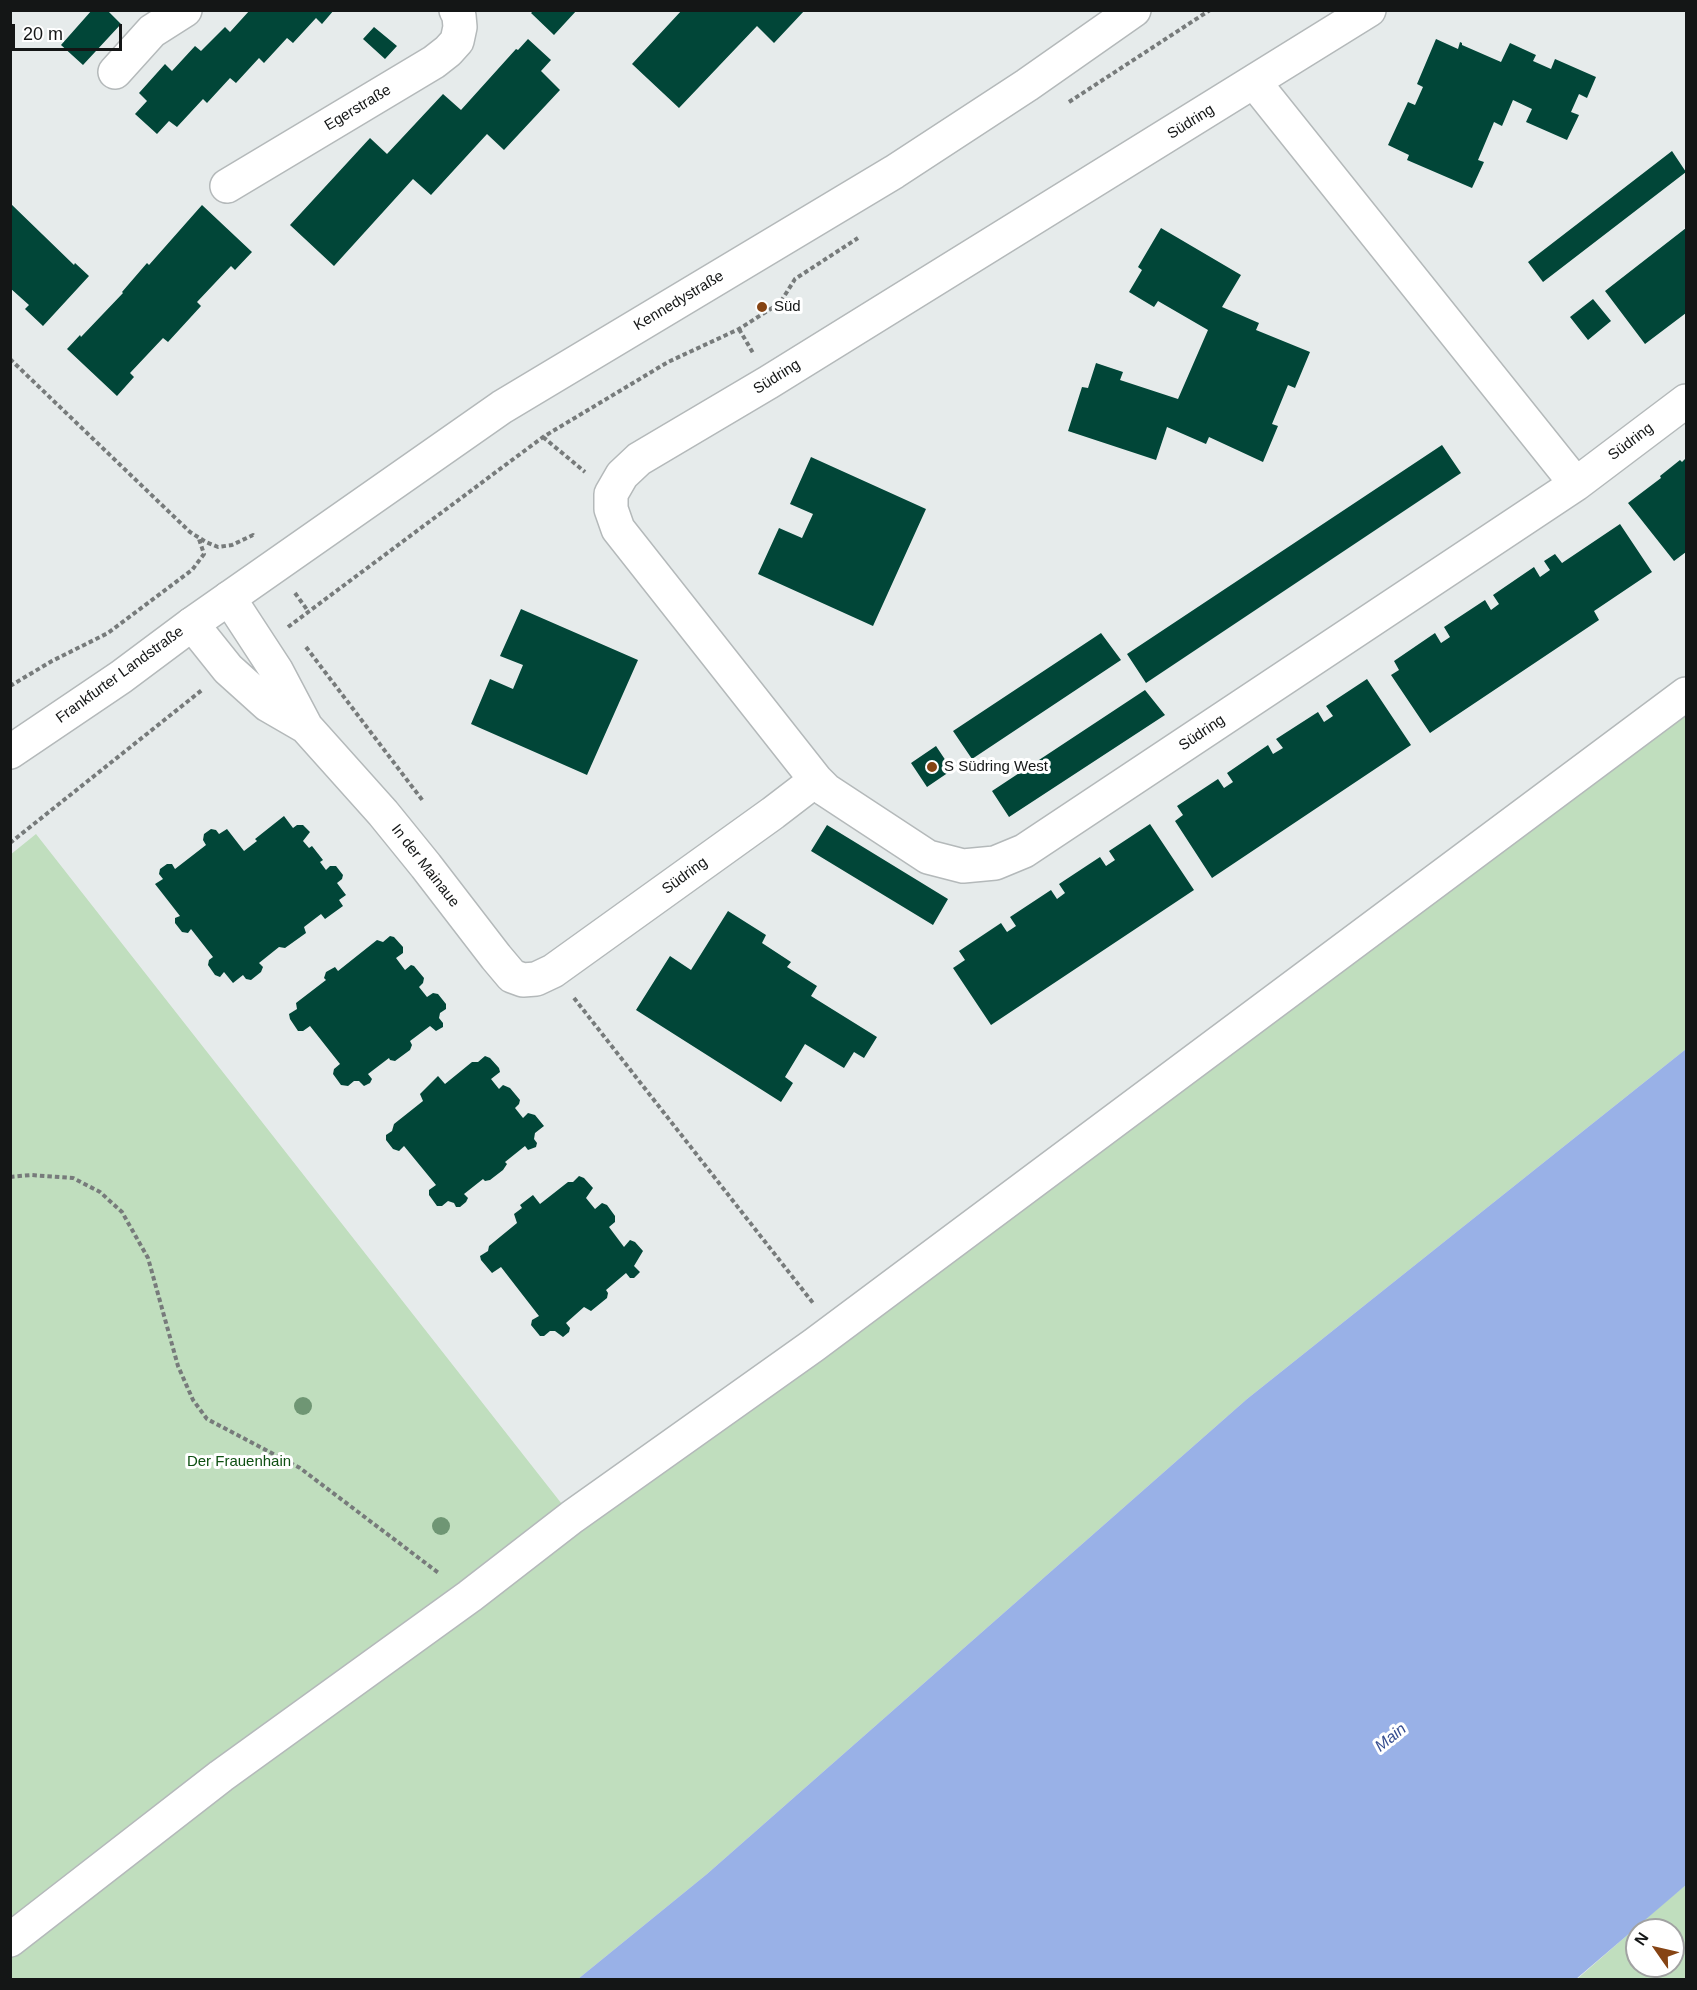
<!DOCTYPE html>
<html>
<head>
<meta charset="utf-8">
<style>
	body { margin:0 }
	#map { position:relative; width:1697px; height:1990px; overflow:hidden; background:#e6ebeb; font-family:Arial,sans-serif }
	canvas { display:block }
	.frame { position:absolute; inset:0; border:12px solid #141616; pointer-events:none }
	.north { position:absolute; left:1625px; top:1918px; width:60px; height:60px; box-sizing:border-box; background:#fff; border:2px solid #a1a2a2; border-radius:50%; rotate:304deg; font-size:16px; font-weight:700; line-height:24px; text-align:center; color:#141616 }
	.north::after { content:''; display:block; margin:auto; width:21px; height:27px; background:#864414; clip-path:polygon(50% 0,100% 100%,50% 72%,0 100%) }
	.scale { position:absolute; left:12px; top:24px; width:110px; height:27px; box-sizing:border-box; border:3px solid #141616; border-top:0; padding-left:8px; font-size:18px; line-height:21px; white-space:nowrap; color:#141616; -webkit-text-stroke:4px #fff; paint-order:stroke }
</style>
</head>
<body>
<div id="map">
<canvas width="1697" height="1990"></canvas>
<div class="frame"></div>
<div class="north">N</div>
<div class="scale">20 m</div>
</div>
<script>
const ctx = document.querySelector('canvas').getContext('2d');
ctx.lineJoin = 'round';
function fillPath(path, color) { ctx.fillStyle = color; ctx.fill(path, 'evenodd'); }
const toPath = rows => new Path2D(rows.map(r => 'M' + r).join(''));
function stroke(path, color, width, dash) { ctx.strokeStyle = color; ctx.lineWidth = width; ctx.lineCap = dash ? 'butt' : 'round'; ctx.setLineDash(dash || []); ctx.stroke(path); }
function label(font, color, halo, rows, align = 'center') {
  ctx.font = font + ' Arial,sans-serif'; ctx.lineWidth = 6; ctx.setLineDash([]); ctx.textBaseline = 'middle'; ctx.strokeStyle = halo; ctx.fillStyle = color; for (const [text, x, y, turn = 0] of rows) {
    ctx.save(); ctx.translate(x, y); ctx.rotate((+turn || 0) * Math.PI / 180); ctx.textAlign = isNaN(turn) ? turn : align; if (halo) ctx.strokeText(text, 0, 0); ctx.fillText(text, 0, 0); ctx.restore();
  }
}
const green = toPath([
	[1686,708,1686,1049,1247,1399,707,1874,578,1979,11,1980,11,1953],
	[36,834,565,1508,11,1925,10,855],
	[1686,1885,1686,1979,1576,1980,1665,1902],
	[1637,1930,1673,1930,1673,1966,1637,1966]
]);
const water = toPath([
	[1686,1049,1686,1885,1576,1979,578,1979,707,1874,1247,1399]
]);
const building = toPath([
	[92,10,107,10,121,24,83,65,61,45],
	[250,10,334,10,322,24,316,18,293,43,287,38,264,63,259,58,236,83,230,78,207,103,203,99,177,127,169,121,157,134,135,114,147,101,139,93,165,64,172,71,195,46,201,51,225,27,230,32],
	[534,10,577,10,554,35,531,13],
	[682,10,805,10,774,43,757,26,679,108,632,64],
	[374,27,397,46,385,59,363,39],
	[528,39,551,60,541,71,560,90,504,150,487,134,431,195,413,179,334,266,290,225,370,138,387,154,443,94,461,110,516,49,518,50],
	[1436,39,1458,49,1460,42,1462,43,1462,45,1501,62,1510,43,1536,55,1533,61,1551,69,1555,59,1596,77,1587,98,1579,94,1571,112,1579,115,1567,140,1526,122,1532,109,1513,100,1502,126,1494,122,1478,160,1484,162,1472,188,1407,160,1409,155,1388,145,1408,102,1415,105,1423,87,1417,84],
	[1672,151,1686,172,1543,282,1528,262],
	[10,203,74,265,75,263,89,276,43,326,25,309,29,305,10,288],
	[202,205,252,252,235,270,231,266,197,302,201,306,168,342,163,338,130,373,134,377,117,396,67,349,80,335,81,337,123,293,122,292,147,263,149,265],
	[1161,228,1241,275,1222,307,1259,323,1256,330,1310,352,1295,388,1288,385,1272,424,1278,426,1263,462,1209,437,1206,444,1167,427,1156,460,1068,431,1082,387,1088,388,1096,363,1123,372,1120,380,1178,399,1208,330,1158,301,1154,307,1129,292,1142,270,1138,267],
	[1686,228,1686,313,1645,344,1605,291],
	[1593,299,1611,321,1588,340,1570,317],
	[1442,445,1461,473,1146,683,1127,654],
	[811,457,926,509,873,626,758,574,779,528,802,538,813,514,790,504],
	[1686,458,1686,552,1674,561,1628,503,1661,478,1660,476,1680,460,1682,462],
	[1620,524,1652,572,1594,611,1599,620,1430,733,1391,675,1399,670,1394,661,1435,633,1441,643,1450,637,1444,627,1485,600,1491,610,1499,604,1493,595,1534,567,1540,577,1550,570,1544,561,1555,554,1562,563],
	[521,609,638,660,587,775,471,724,490,679,513,689,523,665,500,656],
	[1101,633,1121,660,972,759,953,731],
	[1367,679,1411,745,1212,878,1175,821,1183,815,1177,806,1218,779,1224,788,1233,782,1227,773,1268,745,1273,754,1283,748,1276,739,1318,712,1324,722,1333,716,1326,706],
	[1145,690,1165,715,1009,817,992,791],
	[936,746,952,770,927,787,911,763],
	[284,816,293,828,297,825,303,825,310,832,303,841,309,848,312,846,323,860,320,862,326,870,330,866,336,866,343,875,342,879,337,883,346,895,339,900,343,906,325,919,321,914,304,927,306,933,285,948,279,947,259,963,263,967,261,972,251,980,246,979,243,975,233,983,224,972,220,977,215,975,208,965,209,960,213,957,191,929,188,933,182,932,175,923,175,918,180,916,155,884,163,879,159,874,160,869,167,864,172,864,175,869,206,845,203,840,204,834,211,829,216,830,219,834,227,829,244,851,257,841,255,839],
	[1150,824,1194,890,991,1025,953,968,965,960,959,951,1001,923,1007,932,1016,926,1010,917,1051,890,1057,899,1065,893,1059,884,1100,857,1106,866,1115,860,1109,851],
	[827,825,948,899,933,925,811,851],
	[728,911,766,935,762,943,791,962,787,967,817,986,811,996,877,1037,864,1058,854,1052,844,1068,805,1044,785,1077,793,1083,781,1102,636,1010,670,956,691,970],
	[390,936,394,937,403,947,403,953,396,958,405,970,411,965,414,966,424,978,423,983,419,987,427,997,433,993,438,994,446,1004,446,1009,440,1013,439,1018,443,1023,443,1027,436,1031,430,1026,410,1041,412,1045,410,1050,395,1061,390,1060,389,1058,368,1074,372,1079,370,1083,364,1086,359,1081,354,1081,348,1086,341,1085,333,1074,334,1069,340,1064,310,1026,303,1031,298,1031,290,1019,289,1014,297,1009,296,1003,326,980,324,978,326,972,335,967,338,971,377,940,383,942],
	[485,1056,490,1058,499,1068,500,1072,491,1079,499,1089,503,1085,510,1088,520,1100,519,1104,515,1108,523,1118,528,1113,535,1115,544,1126,535,1133,534,1139,537,1143,536,1147,528,1150,525,1146,505,1162,507,1164,503,1170,490,1180,485,1181,483,1179,464,1194,468,1198,466,1202,460,1207,456,1207,454,1203,448,1201,442,1206,437,1206,429,1195,429,1190,436,1185,404,1146,399,1151,393,1149,386,1140,386,1135,392,1131,394,1124,423,1101,420,1094,438,1076,445,1084,472,1062,478,1062],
	[579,1176,584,1178,593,1188,586,1198,595,1209,602,1203,607,1205,615,1216,615,1222,609,1227,624,1247,630,1240,635,1242,643,1251,634,1266,640,1272,634,1278,630,1278,626,1273,606,1290,608,1293,607,1298,591,1311,584,1307,566,1323,570,1328,569,1332,563,1337,555,1331,550,1331,544,1336,540,1336,531,1325,532,1320,539,1316,501,1267,492,1273,481,1260,480,1256,488,1251,489,1246,517,1223,514,1214,522,1208,520,1205,533,1195,540,1204,568,1182,573,1182]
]);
const path = toPath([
	[1069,102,1210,10],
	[739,329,753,353],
	[10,359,190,532,206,542,218,547,232,545,253,535,254,536],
	[543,437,585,472],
	[295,593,308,611],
	[288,627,543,437,668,362,739,329,780,303,795,279,858,238],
	[306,647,423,801],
	[10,686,52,661,108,633,192,570,204,554,199,539],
	[10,843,202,690],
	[574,998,813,1303],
	[10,1177,31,1175,73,1178,100,1192,122,1212,148,1258,178,1366,193,1400,207,1419,300,1468,440,1574]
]);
const minor = toPath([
	[1369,10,769,382,639,459,622,475,611,494,611,509,618,529,816,780,826,790,928,857,963,866,995,863,1024,851,1576,484,1686,401],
	[115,72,152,31,185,10],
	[1255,83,1576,484],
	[227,186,434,62,448,51,457,41,460,27,459,16,456,10],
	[229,598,276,670,306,727,383,813,426,866,496,957,512,976,523,980,536,979,553,971,773,813,816,780],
	[192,624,228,669,268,705,306,727],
	[10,1940,221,1776,470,1596,572,1517,814,1345,1686,694]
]);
const major = toPath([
	[10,752,121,677,192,624,502,407,894,172,1027,85,1134,10]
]);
const trees = [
	[303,1406],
	[441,1526]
];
const markers = [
	[762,307,6,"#864414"],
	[932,767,6,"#864414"]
];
const streetNames = [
	["Egerstraße",358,108,-31],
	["Südring",1191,122,-32],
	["Kennedystraße",679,301,-31],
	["Südring",777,377,-32],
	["Südring",1631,442,-37],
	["Frankfurter Landstraße",120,675,-36],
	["Südring",1202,733,-34],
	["In der Mainaue",425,866,52],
	["Südring",685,876,-36]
];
const poiNames = [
	["Süd",774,307],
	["S Südring West",944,767]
];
const parkNames = [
	["Der Frauenhain",239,1462]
];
const waterNames = [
	["Main",1391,1738,-39]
];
fillPath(green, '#c0debe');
fillPath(water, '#99b1e7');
fillPath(building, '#014638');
stroke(minor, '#b4b9ba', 36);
stroke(major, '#b4b9ba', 36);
stroke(path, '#777b7b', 4, [4.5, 3]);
stroke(minor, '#fff', 33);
stroke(major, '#fff', 33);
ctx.fillStyle = '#6f9674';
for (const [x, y] of trees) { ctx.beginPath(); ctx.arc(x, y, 9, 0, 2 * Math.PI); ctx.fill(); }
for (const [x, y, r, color] of markers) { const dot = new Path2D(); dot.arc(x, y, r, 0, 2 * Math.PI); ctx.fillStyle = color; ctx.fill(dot); stroke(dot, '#fff', 2); }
label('15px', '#141616', '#fff', streetNames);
label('15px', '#141616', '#fff', poiNames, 'left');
label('15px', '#0e5012', '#fff', parkNames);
label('italic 16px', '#354d8f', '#fff', waterNames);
</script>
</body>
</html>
